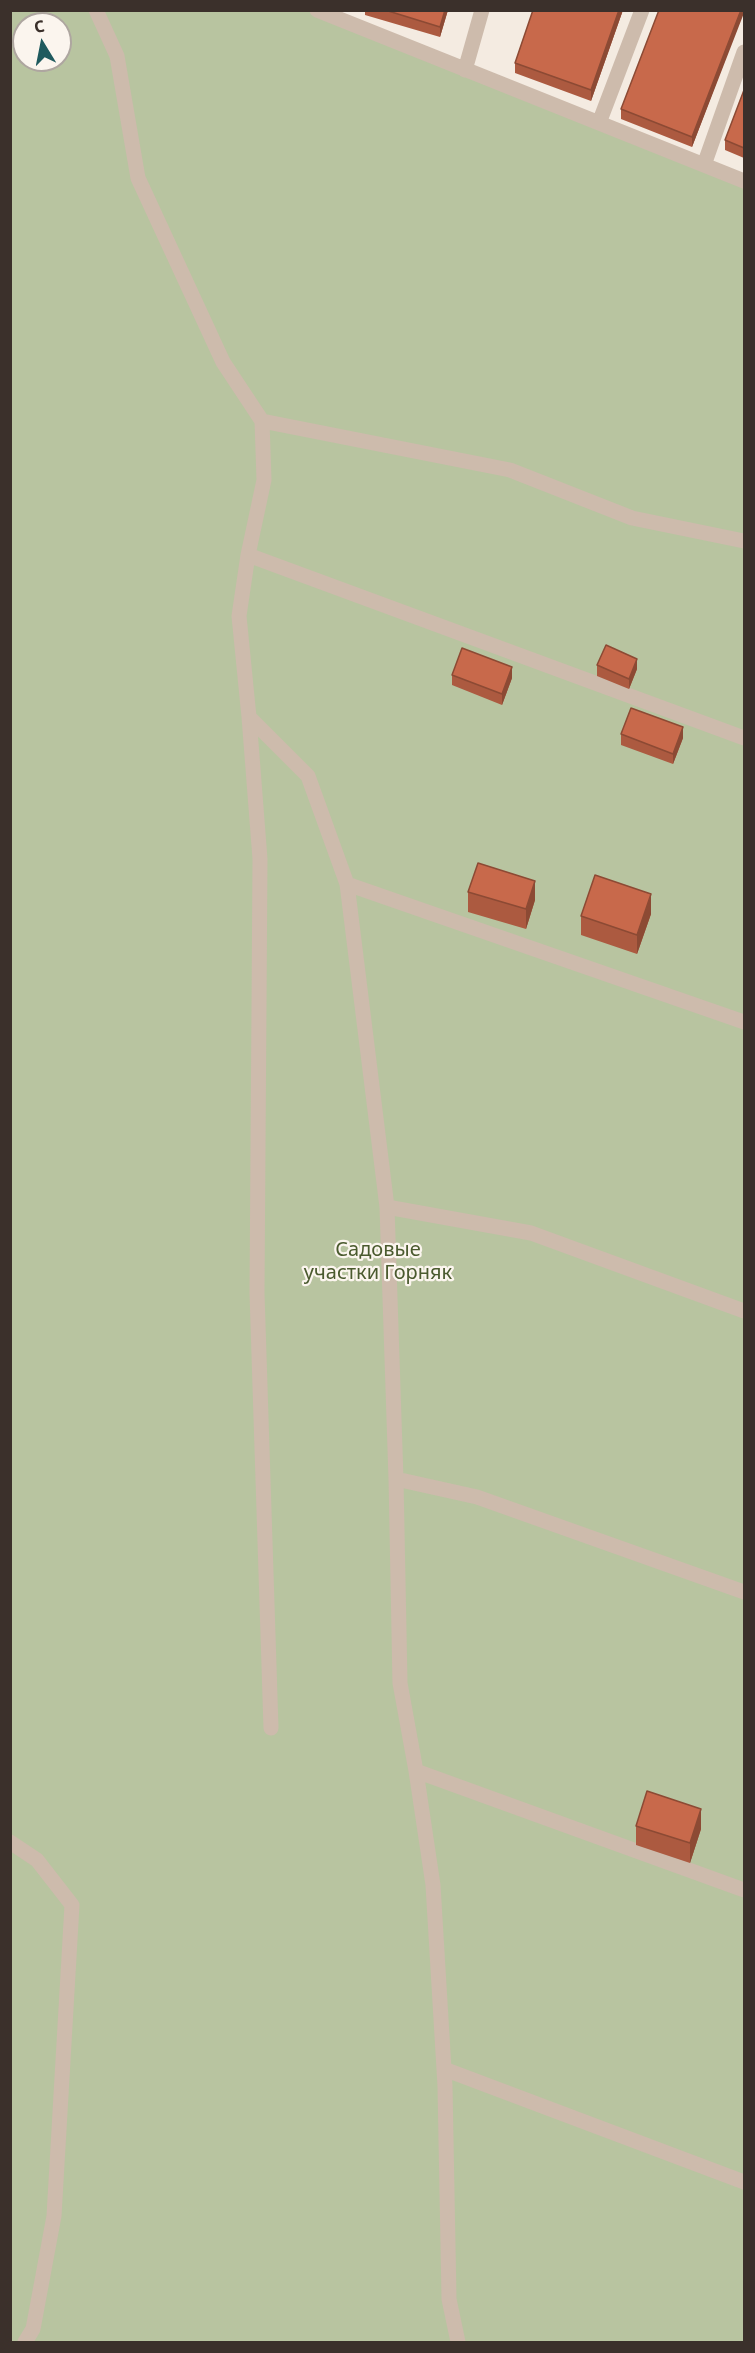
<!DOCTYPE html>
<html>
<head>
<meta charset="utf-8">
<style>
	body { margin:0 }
	#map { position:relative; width:755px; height:2353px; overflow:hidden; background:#f4ebe1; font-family:"Noto Sans",sans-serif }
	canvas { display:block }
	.frame { position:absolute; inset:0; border:12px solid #3b302b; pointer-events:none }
	.north { position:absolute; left:12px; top:12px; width:60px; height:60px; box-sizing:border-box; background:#fbf5ee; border:2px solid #aea6a0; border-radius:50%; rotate:350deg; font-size:16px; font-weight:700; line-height:24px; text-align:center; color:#3b302b }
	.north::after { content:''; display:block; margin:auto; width:21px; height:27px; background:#1f5a5e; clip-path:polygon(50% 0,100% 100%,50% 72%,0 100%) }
</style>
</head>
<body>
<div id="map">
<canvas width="755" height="2353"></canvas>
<div class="frame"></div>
<div class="north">С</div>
</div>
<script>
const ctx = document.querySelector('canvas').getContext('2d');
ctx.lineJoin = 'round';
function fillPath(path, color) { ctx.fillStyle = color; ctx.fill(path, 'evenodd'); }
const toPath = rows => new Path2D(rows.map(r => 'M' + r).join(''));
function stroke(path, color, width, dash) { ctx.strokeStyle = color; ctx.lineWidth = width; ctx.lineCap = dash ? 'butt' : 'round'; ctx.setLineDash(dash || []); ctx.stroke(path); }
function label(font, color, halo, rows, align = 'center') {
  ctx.font = font + ' "Noto Sans",sans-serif'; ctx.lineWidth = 4.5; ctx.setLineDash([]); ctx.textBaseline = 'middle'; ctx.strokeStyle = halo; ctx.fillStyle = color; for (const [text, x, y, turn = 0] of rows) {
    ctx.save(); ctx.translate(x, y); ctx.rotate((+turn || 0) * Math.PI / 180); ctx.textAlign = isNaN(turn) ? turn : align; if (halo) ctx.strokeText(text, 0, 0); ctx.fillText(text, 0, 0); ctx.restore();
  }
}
const green = toPath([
	[11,11,317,11,744,181,744,2342,11,2342],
	[24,24,60,24,60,60,24,60]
]);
const minor = toPath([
	[96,10,117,56,138,178,223,362,262,421,264,480,248,555,239,616,249,717,308,776,347,884,387,1207,396,1479,400,1683,416,1771,433,1885,445,2086,449,2299,458,2342],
	[317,10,744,181],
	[465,70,482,10],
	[599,123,642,10],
	[704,165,744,52],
	[262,421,510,470,632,518,744,541],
	[248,555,744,738],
	[249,717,260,859,257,1293,271,1728],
	[347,884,744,1022],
	[387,1207,531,1233,744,1311],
	[396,1479,477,1497,744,1592],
	[416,1771,744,1890],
	[10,1842,37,1860,72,1905,54,2216,33,2329,25,2342],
	[444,2069,744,2182]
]);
const wall = toPath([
	[365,10,448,10,440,37,365,15],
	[533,10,623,10,591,101,515,73,515,63],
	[744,10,692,147,621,119,621,109],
	[744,90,744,158,725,150,725,140],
	[597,665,637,669,629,689,597,676],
	[452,675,512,678,502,705,452,685],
	[621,734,683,738,673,764,621,745],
	[468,892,535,900,526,929,468,912],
	[651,914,637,954,581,935,581,916],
	[636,1826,701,1829,690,1863,636,1845]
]);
const shadedWall = toPath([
	[445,10,448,10,440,37,440,27],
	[619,10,623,10,591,101,591,90],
	[741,10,744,10,744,13,692,147,692,137],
	[637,659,637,669,629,689,629,679],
	[512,667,512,678,502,705,502,694],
	[683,727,683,738,673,764,673,754],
	[535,881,535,900,526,929,526,909],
	[651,894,651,914,637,954,637,935],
	[701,1809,701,1829,690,1863,690,1843]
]);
const building = toPath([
	[385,10,445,10,440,27,385,10],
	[533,10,619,10,591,90,515,63,533,10],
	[659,10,741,10,692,137,621,109,659,10],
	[744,90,744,148,725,140,744,90],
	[606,645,637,659,629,679,597,665,606,645],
	[462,648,512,667,502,694,452,675,462,648],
	[631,708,683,727,673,754,621,734,631,708],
	[478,863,535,881,526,909,468,892,478,863],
	[595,875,651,894,637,935,581,916,595,875],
	[647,1791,701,1809,690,1843,636,1826,647,1791]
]);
const parkNames = [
	["Садовые",378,1250],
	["участки Горняк",378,1273]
];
fillPath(green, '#b8c4a0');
stroke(minor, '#cdbbac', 15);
fillPath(wall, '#ac5a40');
fillPath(shadedWall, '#8c4a34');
fillPath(building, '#c8694b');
stroke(building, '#8c4a34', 1.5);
label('20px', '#4a5a2e', '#fbf5ee', parkNames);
</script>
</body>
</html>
